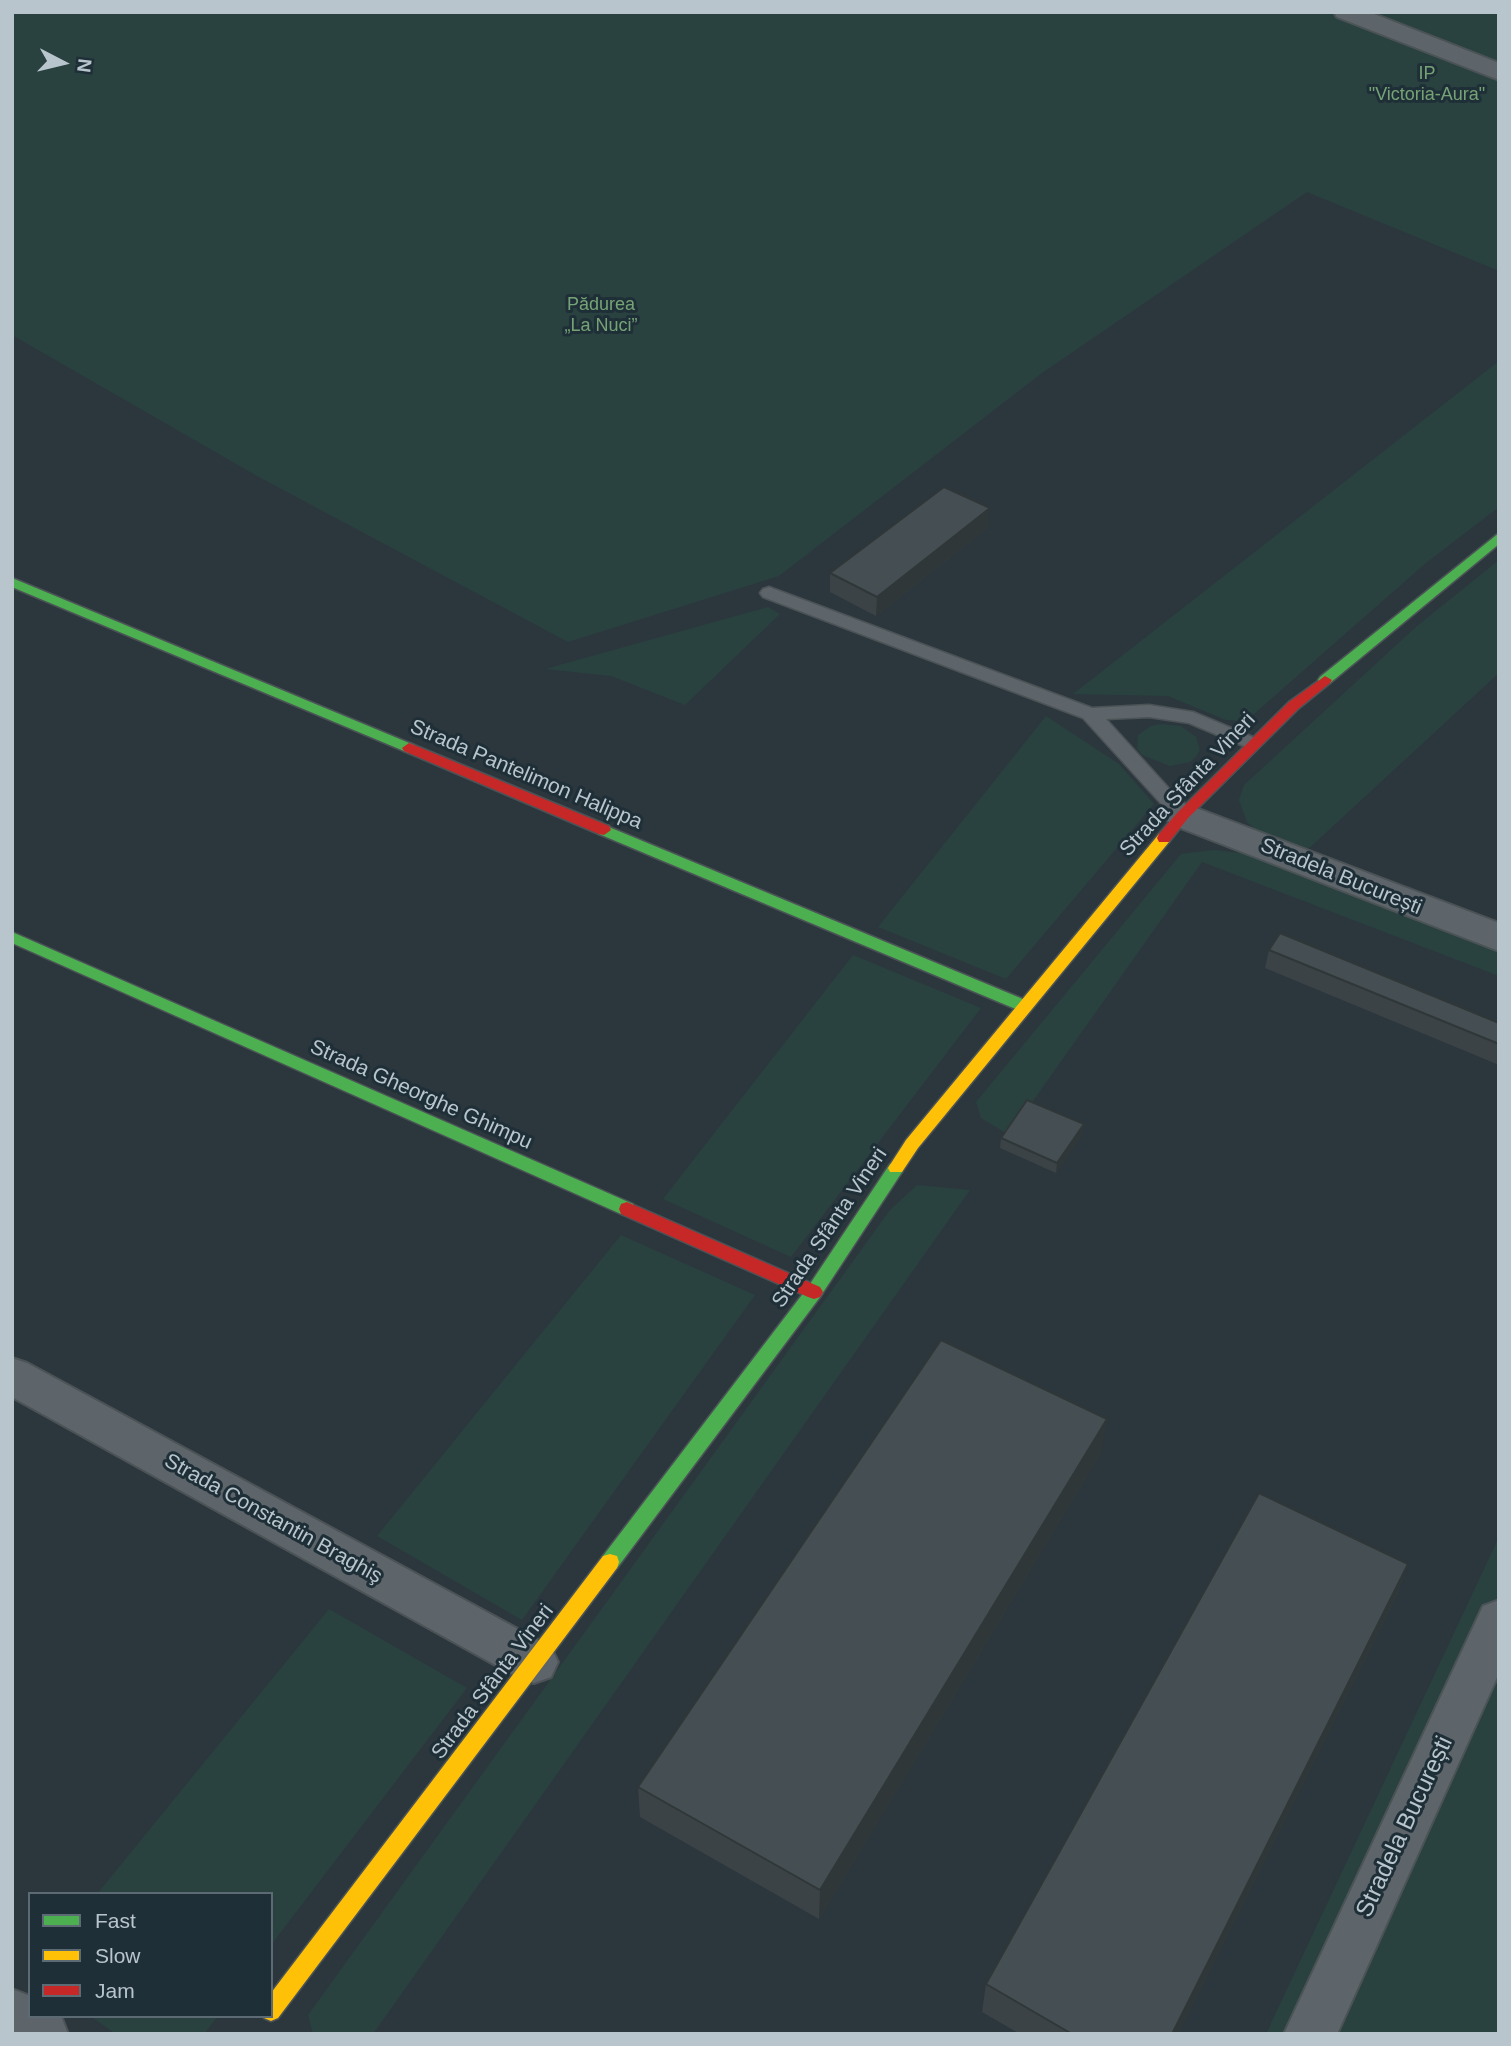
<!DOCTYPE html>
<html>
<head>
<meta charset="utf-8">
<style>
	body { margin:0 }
	#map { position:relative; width:1511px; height:2046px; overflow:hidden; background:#2c373d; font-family:Arial,sans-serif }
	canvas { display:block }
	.frame { position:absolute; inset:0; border:14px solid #b8c5cc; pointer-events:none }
	.legend { position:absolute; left:28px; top:1892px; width:245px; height:126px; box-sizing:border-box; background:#1f2f38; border:2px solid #5c6b73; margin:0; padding:9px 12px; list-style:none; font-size:21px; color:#b8c5cc }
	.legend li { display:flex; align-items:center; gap:14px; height:35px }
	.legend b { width:35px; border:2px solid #5c6b73 }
	.north { position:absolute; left:28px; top:28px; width:70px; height:70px; -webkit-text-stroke:5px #1f2f38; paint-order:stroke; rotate:97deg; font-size:19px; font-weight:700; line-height:28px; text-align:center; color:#b8c5cc }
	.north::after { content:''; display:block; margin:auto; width:24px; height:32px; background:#b8c5cc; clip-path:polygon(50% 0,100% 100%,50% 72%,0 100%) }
</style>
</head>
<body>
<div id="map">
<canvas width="1511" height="2046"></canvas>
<div class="frame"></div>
<ul class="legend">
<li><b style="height:9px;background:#4caf50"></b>Fast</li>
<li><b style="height:9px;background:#ffc107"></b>Slow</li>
<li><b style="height:9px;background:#c62828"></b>Jam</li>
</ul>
<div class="north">N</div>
</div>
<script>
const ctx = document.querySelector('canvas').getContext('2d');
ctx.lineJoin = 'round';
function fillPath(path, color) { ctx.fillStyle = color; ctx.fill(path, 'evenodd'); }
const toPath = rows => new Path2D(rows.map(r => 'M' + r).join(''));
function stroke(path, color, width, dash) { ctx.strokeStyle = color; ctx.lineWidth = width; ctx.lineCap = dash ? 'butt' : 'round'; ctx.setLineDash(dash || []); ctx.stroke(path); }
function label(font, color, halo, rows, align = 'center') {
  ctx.font = font + ' Arial,sans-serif'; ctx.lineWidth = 6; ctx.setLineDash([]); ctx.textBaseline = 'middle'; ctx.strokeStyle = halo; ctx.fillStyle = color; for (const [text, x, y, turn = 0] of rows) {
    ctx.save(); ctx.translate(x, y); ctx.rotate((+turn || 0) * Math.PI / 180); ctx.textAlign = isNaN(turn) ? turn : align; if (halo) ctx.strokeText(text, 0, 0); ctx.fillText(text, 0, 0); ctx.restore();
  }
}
const green = toPath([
	[12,12,1499,12,1499,271,1307,192,1042,373,779,576,568,642,257,476,12,335],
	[1499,361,1499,507,1426,563,1246,721,1226,720,1168,696,1073,694],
	[1499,560,1499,673,1304,853,1263,837,1247,822,1239,800,1244,785,1417,626],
	[768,607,780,614,685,705,611,676,545,669],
	[1046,716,1119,764,1154,804,1006,979,878,927],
	[1160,724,1181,726,1196,737,1200,750,1196,757,1190,762,1170,766,1142,755,1137,749,1138,735,1151,726],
	[1214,850,1247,854,1499,947,1499,976,1202,862,1009,1135,981,1118,976,1102,1181,854],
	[853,955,981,1008,791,1257,663,1199],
	[917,1185,970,1190,373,2034,313,2034,308,2015,890,1210],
	[621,1235,755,1295,522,1620,377,1536],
	[1499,1537,1499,2034,1266,2034],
	[329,1609,467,1688,271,1945,271,1894,97,1894],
	[90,2016,218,2016,204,2034,116,2034]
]);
const lane = toPath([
	[769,587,1092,708,1149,705,1193,712,1260,740,1262,744,1253,750,1189,723,1149,717,1106,719,1193,815,1183,822,1176,820,1083,718,763,597,760,593,763,589,769,587]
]);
const street = toPath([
	[1334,12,1369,12,1499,63,1499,80,1337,17,1334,12],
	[1183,803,1499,923,1499,951,1170,824,1165,815,1170,806,1183,803],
	[12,1358,27,1363,551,1647,558,1662,551,1677,534,1683,517,1677,12,1397,12,1358],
	[1499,1600,1499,1673,1337,2034,1284,2034,1483,1606,1499,1600],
	[12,1989,30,1996,30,2016,61,2016,68,2034,12,2034,12,1989]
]);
const fast = toPath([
	[1499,533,1499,544,1330,683,1320,683,1318,680,1320,677,1499,533],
	[12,578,414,745,416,748,409,753,404,751,12,587,12,578],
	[604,825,1030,1002,1032,1006,1030,1010,1018,1010,599,834,597,830,599,826,604,825],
	[12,932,633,1204,635,1209,633,1214,621,1214,12,943,12,932],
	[896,1162,902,1164,904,1168,902,1172,820,1297,617,1568,610,1570,603,1568,601,1562,603,1556,808,1287,890,1164,896,1162]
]);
const slow = toPath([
	[1164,833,1171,838,1169,842,918,1148,902,1172,890,1172,888,1168,906,1140,1159,834,1164,833],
	[610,1554,617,1556,619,1562,617,1568,278,2018,271,2021,264,2018,263,2016,271,2016,271,1993,603,1556,610,1554]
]);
const jam = toPath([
	[1325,676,1332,680,1330,683,1299,708,1188,818,1169,842,1159,842,1157,838,1159,834,1178,812,1289,702,1325,676],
	[409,743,609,826,611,830,604,835,599,834,404,751,402,748,409,743],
	[627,1202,820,1287,823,1292,820,1297,814,1299,808,1297,621,1214,619,1209,621,1204,627,1202]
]);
const wall = toPath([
	[988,527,876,616,830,592,830,573],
	[1269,950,1499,1023,1499,1065,1265,968],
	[1084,1124,1082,1134,1056,1173,1000,1148,1001,1138],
	[1102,1451,819,1919,640,1817,638,1787],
	[1408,1564,1397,1595,1178,2034,1020,2034,982,2012,986,1984]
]);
const shadedWall = toPath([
	[990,508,988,527,876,616,877,597],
	[1084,1124,1082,1134,1056,1173,1057,1163],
	[1107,1419,1102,1451,819,1919,820,1890],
	[1408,1564,1397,1595,1178,2034,1172,2034]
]);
const building = toPath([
	[944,487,990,508,877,597,830,573,944,487],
	[1280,933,1499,1023,1499,1044,1269,950,1280,933],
	[1027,1100,1084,1124,1057,1163,1001,1138,1027,1100],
	[941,1340,1107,1419,820,1890,638,1787,941,1340],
	[1259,1493,1408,1564,1172,2034,1072,2034,986,1984,1259,1493]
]);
const farParknames = [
	["IP",1427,74],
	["\"Victoria-Aura\"",1427,95],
	["Pădurea",601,305],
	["„La Nuci”",601,326]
];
const streetNames = [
	["Strada Pantelimon Halippa",526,775,23],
	["Strada Sfânta Vineri",1188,785,-47],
	["Stradela București",1341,877,22],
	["Strada Gheorghe Ghimpu",421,1095,24],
	["Strada Sfânta Vineri",830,1228,-56],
	["Strada Constantin Braghiş",273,1519,29],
	["Strada Sfânta Vineri",493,1682,-53]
];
const nearStreetnames = [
	["Stradela București",1405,1827,-65]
];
fillPath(green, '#294240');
stroke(lane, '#4b5357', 3);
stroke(street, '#4b5357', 4);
stroke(fast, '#4b5357', 3);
stroke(slow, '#4b5357', 3);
stroke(jam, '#4b5357', 3);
fillPath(lane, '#5e656a');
fillPath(street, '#5e656a');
fillPath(fast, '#4caf50');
fillPath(slow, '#ffc107');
fillPath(jam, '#c62828');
fillPath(wall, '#3b4347');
fillPath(shadedWall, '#303739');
fillPath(building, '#454e52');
stroke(building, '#303739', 2);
label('18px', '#76a375', '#1f2f38', farParknames);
label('21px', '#b8c5cc', '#1f2f38', streetNames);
label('24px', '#b8c5cc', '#1f2f38', nearStreetnames);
</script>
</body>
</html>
